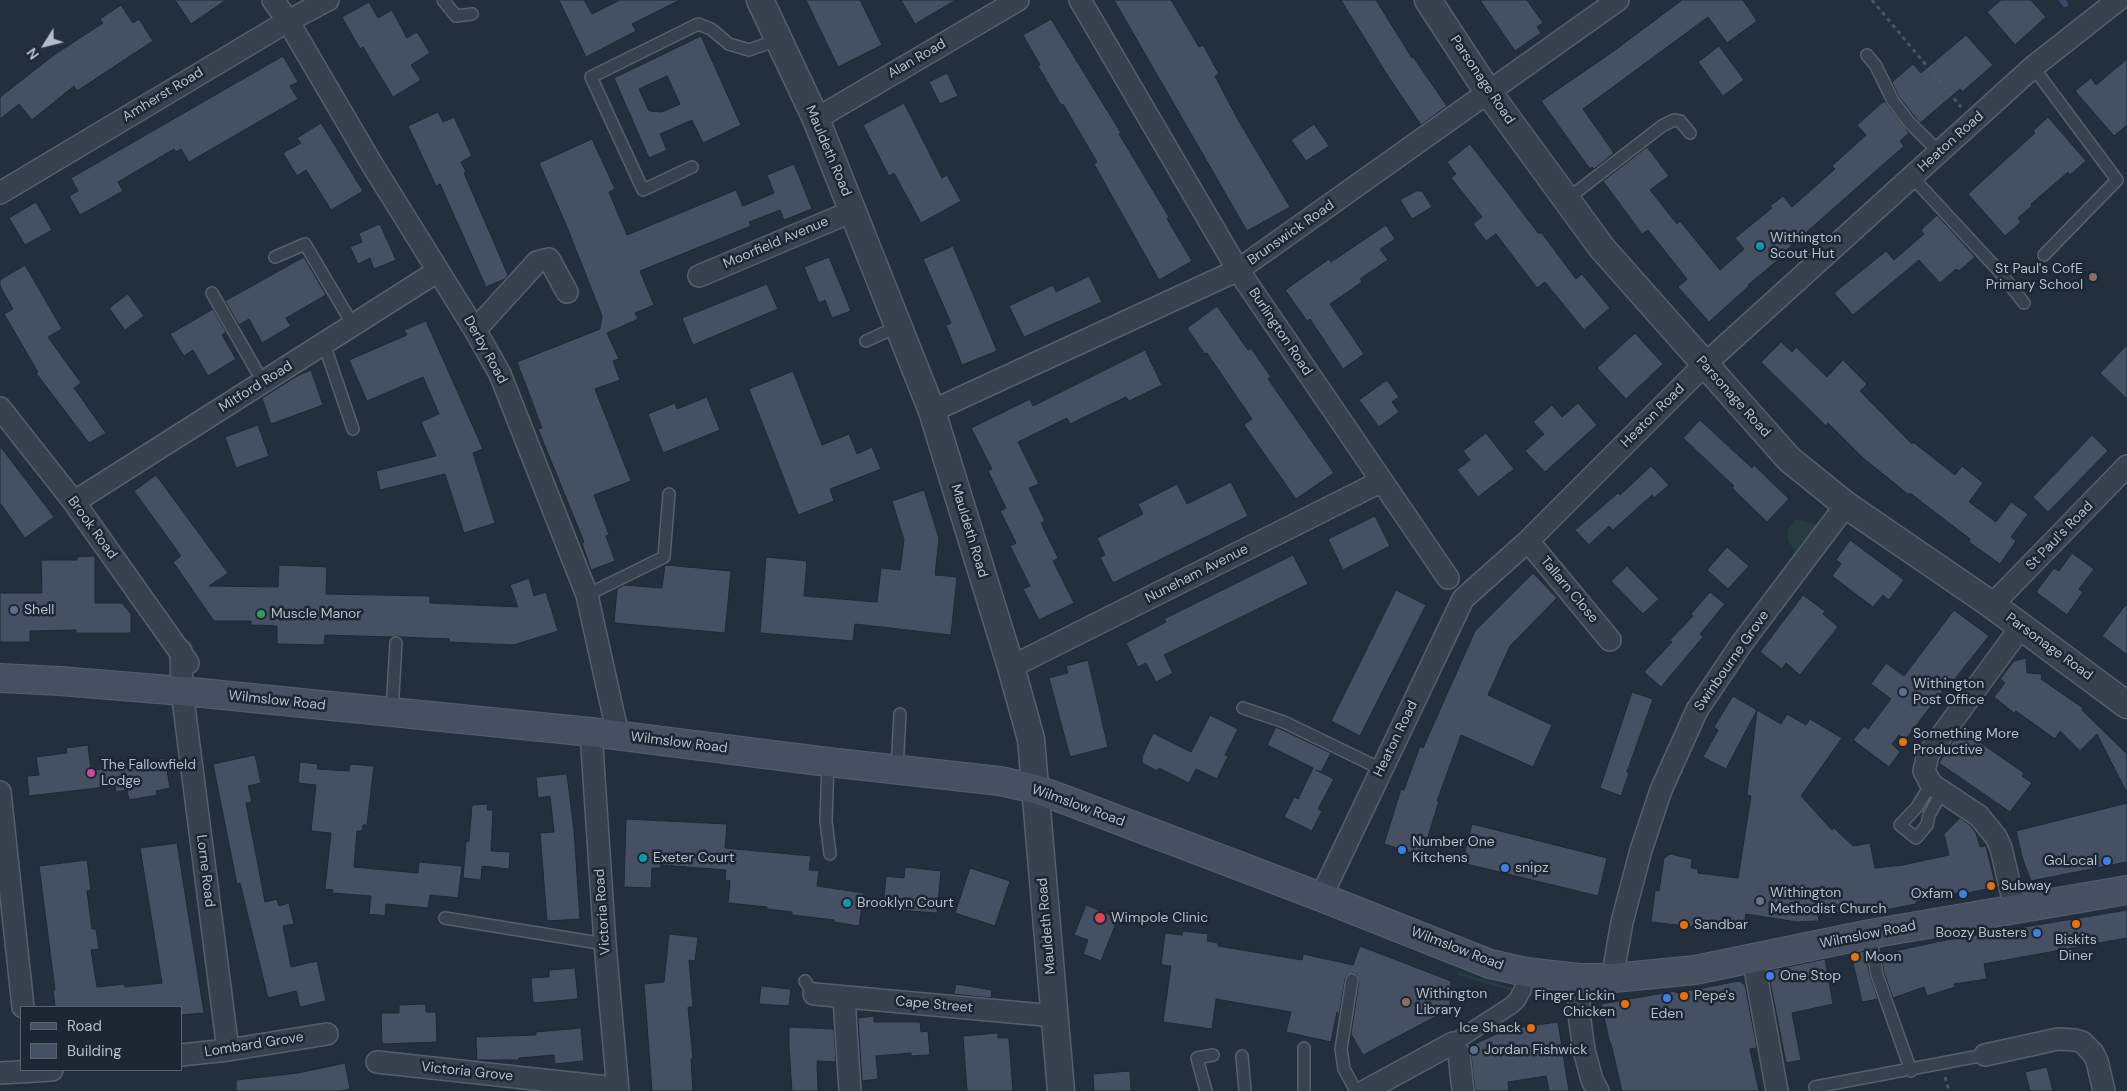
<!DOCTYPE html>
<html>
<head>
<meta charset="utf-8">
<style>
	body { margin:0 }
	#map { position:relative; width:2127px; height:1091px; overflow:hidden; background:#242f3e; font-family:"DM Sans",sans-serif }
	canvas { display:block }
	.legend { position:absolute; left:20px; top:1006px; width:162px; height:65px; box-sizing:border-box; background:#1d2633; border:1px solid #59626f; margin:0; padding:6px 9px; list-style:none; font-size:15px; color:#b4bcc9 }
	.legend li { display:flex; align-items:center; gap:10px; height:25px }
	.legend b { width:25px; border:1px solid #59626f }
	.north { position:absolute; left:20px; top:20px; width:50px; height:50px; -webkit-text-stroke:4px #1d2633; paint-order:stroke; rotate:234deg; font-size:14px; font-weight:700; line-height:20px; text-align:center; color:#b4bcc9 }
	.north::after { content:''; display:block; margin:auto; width:18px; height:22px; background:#b4bcc9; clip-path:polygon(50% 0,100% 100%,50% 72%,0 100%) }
</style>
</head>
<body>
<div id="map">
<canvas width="2127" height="1091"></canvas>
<ul class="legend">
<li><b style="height:6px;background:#465061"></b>Road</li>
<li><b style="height:14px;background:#455162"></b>Building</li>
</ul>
<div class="north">N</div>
</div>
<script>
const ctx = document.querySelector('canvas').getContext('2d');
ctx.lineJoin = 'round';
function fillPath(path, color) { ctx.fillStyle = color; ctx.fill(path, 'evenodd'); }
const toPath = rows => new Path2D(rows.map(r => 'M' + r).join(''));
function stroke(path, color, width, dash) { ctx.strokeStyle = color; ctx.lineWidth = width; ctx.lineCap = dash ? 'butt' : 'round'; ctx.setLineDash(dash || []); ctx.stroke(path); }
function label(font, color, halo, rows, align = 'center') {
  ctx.font = font + ' "DM Sans",sans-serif'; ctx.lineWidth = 5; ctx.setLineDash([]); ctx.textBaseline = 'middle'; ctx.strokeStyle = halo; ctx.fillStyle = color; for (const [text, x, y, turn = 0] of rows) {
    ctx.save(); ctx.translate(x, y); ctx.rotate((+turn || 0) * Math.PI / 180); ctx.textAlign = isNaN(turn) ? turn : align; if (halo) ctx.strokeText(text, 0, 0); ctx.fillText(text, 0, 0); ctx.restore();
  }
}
const green = toPath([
	[1796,519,1817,525,1795,551,1788,541,1788,529],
	[1458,972,1515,989,1515,992,1457,975]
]);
const stream = toPath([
	[2062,0,2065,4]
]);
const building = toPath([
	[175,0,226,0,191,24,175,0],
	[559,0,584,0,592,14,620,0,680,0,632,24,636,31,586,57,559,0],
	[806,0,860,0,882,45,838,67,806,0],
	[901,0,956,0,915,24,901,0],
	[1114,0,1171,0,1199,47,1203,45,1219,74,1215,76,1238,120,1290,207,1247,231,1114,0],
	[1341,0,1376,0,1412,58,1413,57,1447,106,1421,125,1386,73,1341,0],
	[1480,0,1527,0,1543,23,1537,27,1541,33,1515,51,1480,0],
	[1682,0,1743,0,1757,21,1727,43,1708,17,1583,109,1614,153,1594,169,1592,167,1590,169,1541,101,1611,53,1682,0],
	[2001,0,2031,0,2046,17,2015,45,1987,12,2001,0],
	[369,2,378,18,392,10,407,38,417,32,430,53,411,65,421,80,393,97,363,47,360,49,342,17,369,2],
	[121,5,133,23,139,19,153,41,77,91,74,86,32,120,19,104,0,119,0,97,54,55,103,23,100,19,121,5],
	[1051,19,1121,133,1119,134,1169,217,1167,219,1192,261,1159,280,1094,164,1097,162,1063,104,1061,105,1038,66,1040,65,1023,35,1051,19],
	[1966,35,1993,65,1962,92,1960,89,1920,123,1899,97,1892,82,1913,64,1921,73,1966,35],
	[701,36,741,125,703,143,692,120,660,134,667,150,649,158,614,78,701,36],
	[667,76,680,104,662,112,649,111,639,89,667,76],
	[1719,46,1744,80,1723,96,1698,62,1719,46],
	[283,56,298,82,290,86,298,99,189,162,181,149,176,152,174,149,118,182,123,191,80,215,69,196,78,191,71,178,283,56],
	[2127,59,2127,125,2114,136,2075,91,2091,78,2096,85,2127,59],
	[947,73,958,96,940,104,929,82,947,73],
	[1884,101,1909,133,1900,141,1904,146,1783,253,1785,254,1748,285,1749,286,1709,322,1678,287,1687,279,1648,230,1642,234,1603,181,1647,147,1669,176,1650,190,1677,224,1680,221,1720,270,1744,249,1735,238,1772,208,1770,206,1783,196,1792,207,1835,169,1832,166,1866,135,1857,125,1884,101],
	[904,103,942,178,947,175,961,201,921,223,894,173,889,176,863,125,904,103],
	[438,112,443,122,454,117,472,156,461,162,466,172,464,173,508,275,505,279,486,287,440,184,436,186,408,126,438,112],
	[2048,117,2086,161,2070,175,2068,172,2031,204,2032,206,2018,218,2021,222,2005,236,1968,194,2035,133,2033,131,2048,117],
	[321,123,363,191,331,210,306,170,297,176,283,153,301,143,297,138,321,123],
	[1314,124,1329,146,1306,161,1291,140,1314,124],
	[592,139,615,189,609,192,627,235,736,190,743,206,774,193,767,175,794,164,812,209,784,220,780,210,749,222,751,226,640,271,654,305,635,313,638,319,607,333,619,359,613,361,620,380,595,389,631,481,594,495,609,535,606,536,615,561,591,570,582,543,584,542,538,429,542,428,517,362,600,329,602,316,567,227,539,163,592,139],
	[1470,144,1539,234,1541,232,1576,279,1582,274,1610,308,1584,330,1545,282,1537,288,1496,234,1486,241,1473,224,1482,217,1451,178,1456,174,1447,162,1470,144],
	[1416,191,1422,191,1432,207,1412,219,1400,200,1416,191],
	[36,202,52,230,25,245,9,218,36,202],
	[1937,215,1975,257,1959,271,1956,269,1940,283,1919,260,1853,315,1834,293,1886,251,1894,260,1924,234,1921,230,1937,215],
	[380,224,396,260,374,269,370,258,358,264,350,247,362,242,359,233,380,224],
	[1386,225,1395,239,1380,249,1388,260,1360,279,1362,282,1330,304,1364,354,1343,369,1310,319,1307,321,1285,290,1329,259,1331,262,1386,225],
	[953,246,997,351,962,365,946,325,951,323,923,259,953,246],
	[304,257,326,295,286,318,291,326,262,343,249,319,239,325,225,301,304,257],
	[829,257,851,311,832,318,825,300,819,303,804,267,829,257],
	[25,265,62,329,48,337,81,383,74,388,106,433,89,443,36,373,38,372,4,314,13,309,0,286,0,280,25,265],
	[1089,276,1102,302,1024,337,1009,306,1053,285,1056,292,1089,276],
	[767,284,778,309,693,345,682,318,767,284],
	[128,294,144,316,125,330,109,308,128,294],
	[1217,306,1248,350,1251,348,1271,377,1268,379,1334,473,1296,499,1244,425,1252,419,1207,353,1205,354,1187,328,1217,306],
	[213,309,226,332,222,335,236,359,208,376,193,350,184,356,170,334,213,309],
	[426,321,483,449,473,453,495,523,464,533,445,474,380,490,376,471,436,456,421,422,439,414,423,377,367,401,349,360,407,335,404,330,426,321],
	[1635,333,1663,364,1626,399,1597,368,1635,333],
	[1781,342,1792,352,1796,347,1827,377,1843,360,1867,384,1860,391,1912,444,1913,442,1955,475,1962,466,1983,483,1969,502,1996,522,2011,502,2028,514,2011,537,2016,541,2000,564,1969,542,1970,539,1910,493,1909,495,1862,457,1828,423,1826,426,1761,362,1781,342],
	[2127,345,2127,399,2100,373,2127,345],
	[1145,350,1162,385,1129,401,1126,397,1070,424,1067,418,1018,442,1039,484,1029,488,1045,521,1041,523,1058,558,1053,561,1074,603,1039,620,1023,589,1030,586,1010,546,1016,543,1000,511,1006,508,988,471,992,469,971,428,1030,399,1033,406,1145,350],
	[311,370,323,405,271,424,262,398,297,376,311,370],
	[793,371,822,445,849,434,857,454,872,447,881,469,830,489,834,501,798,515,749,389,793,371],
	[1387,380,1399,397,1392,402,1399,412,1379,427,1359,400,1387,380],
	[707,397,720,430,663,453,648,414,675,403,677,409,707,397],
	[1578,403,1597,425,1545,472,1525,451,1544,434,1533,422,1552,405,1562,417,1578,403],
	[1700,420,1752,468,1754,465,1789,499,1767,522,1732,488,1734,486,1683,438,1700,420],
	[258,425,269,456,236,468,225,437,258,425],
	[1486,433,1514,469,1478,497,1457,470,1470,460,1463,451,1486,433],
	[2092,435,2108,451,2048,512,2033,497,2092,435],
	[0,446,54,517,25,538,0,503,0,446],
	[1651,466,1669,485,1654,498,1652,495,1613,530,1609,526,1589,545,1575,530,1618,493,1620,495,1651,466],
	[156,475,228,573,209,586,278,587,279,565,327,567,326,594,430,596,430,603,518,607,510,585,529,578,534,596,546,592,558,631,514,645,449,642,449,639,401,637,397,636,392,637,325,635,324,645,277,644,277,626,251,625,251,621,214,621,173,562,181,556,134,491,156,475],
	[1231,482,1248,516,1113,583,1100,557,1105,555,1097,538,1143,514,1138,504,1177,484,1187,504,1231,482],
	[924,490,939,538,935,575,957,577,951,635,855,624,853,641,760,633,766,557,807,561,804,596,877,602,881,568,900,570,904,540,892,501,924,490],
	[1375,516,1390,546,1343,570,1328,539,1375,516],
	[1850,540,1904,580,1889,600,1883,595,1873,607,1832,576,1841,564,1836,560,1850,540],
	[1727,547,1749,566,1728,589,1707,570,1727,547],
	[2072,553,2094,569,2079,589,2083,592,2067,615,2036,592,2054,568,2059,571,2072,553],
	[1293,555,1308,584,1164,655,1173,673,1156,682,1146,663,1138,667,1126,643,1166,622,1164,619,1293,555],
	[95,556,95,603,122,603,131,614,131,633,76,633,76,630,30,631,30,642,0,642,0,593,42,593,41,560,77,560,77,557,95,556],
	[665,565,731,571,725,633,614,623,617,589,624,585,662,588,665,565],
	[1627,566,1659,599,1643,614,1611,581,1627,566],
	[1533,573,1557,598,1510,646,1488,695,1552,725,1533,767,1461,735,1437,801,1439,801,1422,856,1384,844,1401,789,1404,790,1420,746,1423,748,1475,631,1533,573],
	[1396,590,1426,605,1360,736,1331,721,1396,590],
	[1710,592,1725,604,1700,634,1703,637,1661,687,1644,672,1672,642,1670,640,1693,616,1691,614,1710,592],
	[1803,595,1825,611,1823,614,1838,627,1800,675,1786,663,1782,669,1760,652,1803,595],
	[2127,603,2127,655,2102,636,2127,603],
	[1954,610,1989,636,1946,690,1944,689,1905,740,1899,735,1892,744,1900,752,1889,767,1853,740,1864,726,1868,729,1891,699,1871,684,1886,663,1904,676,1954,610],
	[2026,658,2027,673,2042,674,2041,679,2083,708,2082,710,2127,754,2127,793,2097,734,2080,751,2060,731,2055,739,2016,711,2014,713,1994,697,2005,683,2000,679,2014,661,2026,658],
	[1088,660,1108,747,1070,757,1049,678,1068,673,1066,666,1088,660],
	[1632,692,1653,699,1627,772,1629,773,1621,796,1600,788,1632,692],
	[1733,696,1781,724,1787,714,1806,725,1810,719,1842,738,1801,796,1832,830,1834,828,1853,846,1870,843,1875,868,1903,865,1949,855,1944,834,1960,818,1970,825,1976,833,1980,847,1986,846,1996,887,1958,895,1958,893,1916,902,1916,904,1859,915,1858,912,1842,915,1841,912,1818,916,1819,921,1797,922,1746,914,1744,928,1722,925,1721,930,1651,922,1655,890,1659,891,1664,858,1670,854,1692,859,1691,868,1698,869,1698,873,1738,878,1751,796,1747,795,1757,710,1726,769,1703,757,1718,730,1714,727,1733,696],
	[1210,715,1238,729,1225,755,1228,756,1217,779,1196,769,1189,783,1159,768,1157,771,1142,763,1142,757,1153,733,1191,752,1210,715],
	[1276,727,1331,753,1321,772,1316,770,1334,779,1318,809,1322,811,1312,831,1284,817,1294,797,1298,799,1313,768,1267,745,1276,727],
	[1964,731,2024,773,2022,776,2032,783,2010,812,1939,763,1954,739,1957,741,1964,731],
	[88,745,91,771,165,758,170,788,156,791,157,795,129,800,127,790,116,792,115,786,29,796,27,776,39,775,36,757,67,753,66,748,88,745],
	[255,755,261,783,248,786,252,802,246,803,265,902,277,899,279,906,289,903,294,924,283,926,291,967,317,961,326,1001,300,1007,296,991,268,998,240,883,237,884,213,764,255,755],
	[300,762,318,764,317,769,349,771,350,764,374,766,367,825,363,825,362,831,357,831,354,867,418,873,419,862,462,866,458,898,430,895,428,908,386,904,385,916,369,914,371,896,332,893,333,890,325,889,331,833,311,831,316,785,298,783,300,762],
	[567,774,574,831,580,919,547,921,540,833,554,832,550,796,538,798,536,777,567,774],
	[2127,803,2127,862,2031,881,2023,860,2016,831,2127,803],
	[488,804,487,810,493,810,491,851,510,852,509,869,482,866,481,880,463,878,466,842,469,841,472,805,488,804],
	[626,819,727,824,725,848,811,856,809,870,819,871,817,886,864,893,859,926,834,922,834,920,792,915,792,912,767,909,767,907,728,903,730,881,725,880,726,870,661,865,661,868,652,868,651,888,624,887,626,819],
	[1472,824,1607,858,1598,896,1462,863,1472,824],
	[177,843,204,1013,181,1015,181,1007,55,1007,53,990,55,990,39,866,87,860,91,890,87,891,92,929,96,929,99,949,91,950,97,987,124,984,125,987,162,983,140,848,177,843],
	[905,867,941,871,937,913,897,910,898,899,884,898,886,876,904,878,905,867],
	[970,868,1010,881,995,926,955,913,970,868],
	[1086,905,1118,918,1101,961,1083,954,1088,940,1074,935,1086,905],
	[2127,910,2127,938,1984,964,1987,979,1954,984,1955,987,1927,996,1924,987,1893,998,1884,973,1881,954,1946,940,2127,910],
	[1183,931,1208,934,1207,941,1218,943,1218,946,1302,960,1303,954,1353,965,1360,946,1451,981,1450,1009,1363,1055,1351,1034,1359,981,1357,975,1353,973,1347,975,1345,979,1339,1015,1337,1012,1331,1042,1286,1032,1291,1012,1216,999,1212,1029,1163,1022,1171,966,1161,965,1165,933,1182,935,1183,931],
	[669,934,698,937,695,961,689,960,693,1007,688,1007,693,1059,691,1059,693,1091,652,1091,644,984,664,982,669,934],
	[1865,951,1870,976,1878,999,1862,1002,1851,954,1865,951],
	[1825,959,1833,1004,1792,1013,1801,1060,1786,1063,1768,971,1825,959],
	[575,968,578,999,533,1003,531,978,549,977,549,970,575,968],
	[1739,981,1745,985,1757,1048,1750,1049,1759,1091,1622,1091,1611,1044,1610,1044,1601,1004,1675,991,1676,993,1739,981],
	[956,984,992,990,991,998,954,994,956,984],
	[761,986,791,989,789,1006,759,1004,761,986],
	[426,1004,426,1012,436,1012,437,1042,382,1044,381,1013,399,1013,399,1005,426,1004],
	[874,1016,874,1022,920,1022,921,1032,928,1031,930,1055,911,1056,911,1053,876,1056,878,1079,862,1081,858,1018,874,1016],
	[1558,1022,1569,1091,1549,1091,1546,1076,1508,1082,1509,1091,1475,1091,1470,1046,1514,1026,1515,1028,1558,1022],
	[789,1027,834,1029,836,1062,817,1061,818,1091,792,1091,789,1047,789,1027],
	[581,1028,584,1061,555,1064,554,1055,519,1058,519,1060,477,1060,476,1037,536,1035,536,1032,581,1028],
	[998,1033,998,1038,1009,1038,1013,1091,967,1091,963,1036,998,1033],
	[345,1063,350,1089,341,1091,236,1091,236,1080,298,1073,345,1063],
	[2047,1067,2053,1091,2030,1091,2025,1072,2047,1067],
	[1130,1071,1131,1091,1094,1091,1093,1074,1130,1071]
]);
const path = toPath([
	[1872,0,1961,107],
	[1945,1077,1949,1091]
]);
const service = toPath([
	[443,0,456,16,472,14],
	[1867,55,1876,66,1893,101,1909,122,1939,152],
	[2033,67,2117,180,2044,255],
	[692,167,643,190,591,77,698,24,711,29,729,44,749,50,780,39],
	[1912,177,1999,271,2024,303],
	[1566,200,1662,126,1674,120,1680,121,1690,133],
	[275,257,305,244,353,325],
	[212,293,263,382],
	[866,341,899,326],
	[324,344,353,429],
	[587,595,664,557,669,494],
	[1243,708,1284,722,1381,769],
	[392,712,396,643],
	[828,762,826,821,830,854],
	[897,769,900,714],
	[1931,784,1917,807,1900,825,1916,838,1927,825,1929,815,1942,792],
	[445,918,605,944],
	[1870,934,1877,975,1911,1071],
	[1352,980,1341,1049,1344,1069,1356,1091],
	[805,981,814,994],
	[1304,1048,1304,1091],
	[1242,1056,1245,1091],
	[1815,1087,1985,1055],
	[1206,1091,1197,1058,1213,1055]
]);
const pedestrian = toPath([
	[1453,1043,1512,1005,1517,1000,1523,989]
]);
const minor = toPath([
	[273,0,288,21,373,166,475,330,500,374,587,595,618,735],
	[1080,0,1238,270,1448,578],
	[816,119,1018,0],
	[0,193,288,21,328,0],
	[699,276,853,211],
	[475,330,537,262,549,259,567,292],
	[0,408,74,502,188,663],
	[932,411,1238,270,1618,0],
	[74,502,438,271],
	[1528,541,1610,640],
	[1992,605,2127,466],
	[181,651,182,691,228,1050],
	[1011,667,1382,481],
	[591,732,605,944,618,1091],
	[0,792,23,1007],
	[1321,897,1463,599,1528,541,1704,365,2033,67,2118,0],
	[2015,908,2001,848,1996,837,1979,816,1931,784,1924,771,1928,754,2021,627],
	[1753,957,1777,1091],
	[1579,978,1579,1014,1584,1050,1592,1080,1598,1091],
	[1614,978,1615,962,1622,922,1641,850,1661,790,1697,710,1742,643,1846,505],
	[814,994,1055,1016],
	[844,997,850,1091],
	[181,1055,228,1050,327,1034],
	[1985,1055,2058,1039,2075,1040,2082,1042,2093,1053,2097,1061,2104,1091],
	[377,1062,617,1088],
	[0,1073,52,1070],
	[1365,1091,1453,1043,1459,1054,1463,1091]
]);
const tertiary = toPath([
	[760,0,816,119,932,411,1011,667,1031,739,1061,1091],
	[1428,0,1488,92,1602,248,1789,459,1846,505,1992,605,2127,705]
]);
const secondary = toPath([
	[0,678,60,681,182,691,591,732,828,762,1000,781,1036,789,1071,802,1321,897,1490,964,1526,972,1579,978,1614,978,1695,970,1870,934,2127,890]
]);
const markers = [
	[1760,246,5,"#0f9aa8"],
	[2093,277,5,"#8d6e63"],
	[14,610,5,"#5c6f8a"],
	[261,614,5,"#2e9e5b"],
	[1903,692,5,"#5c6f8a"],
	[1903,742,5,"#e8710a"],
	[91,773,5,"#d1479c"],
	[1402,850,5,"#3f7fe0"],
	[643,858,5,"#0f9aa8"],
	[2107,861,5,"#3f7fe0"],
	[1505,868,5,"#3f7fe0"],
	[1991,886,5,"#e8710a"],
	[1963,894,5,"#3f7fe0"],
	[1760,901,5,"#6b7280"],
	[847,903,5,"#0f9aa8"],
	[1100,918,6,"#e0444e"],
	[2076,924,5,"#e8710a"],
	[1684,925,5,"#e8710a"],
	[2037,933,5,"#3f7fe0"],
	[1855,957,5,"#e8710a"],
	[1770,976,5,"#3f7fe0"],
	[1684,996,5,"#e8710a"],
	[1667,998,5,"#3f7fe0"],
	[1406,1002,5,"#8d6e63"],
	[1625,1004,5,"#e8710a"],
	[1531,1028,5,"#e8710a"],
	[1474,1050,5,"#5c6f8a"]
];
const streetNames = [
	["Alan Road",917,59,-30],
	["Parsonage Road",1482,80,56],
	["Amherst Road",163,95,-31],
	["Heaton Road",1951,142,-42],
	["Mauldeth Road",828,151,67],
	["Brunswick Road",1291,233,-35],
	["Moorfield Avenue",776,243,-23],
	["Burlington Road",1280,332,56],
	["Derby Road",485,350,61],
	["Mitford Road",256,387,-32],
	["Parsonage Road",1733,397,48],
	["Heaton Road",1653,416,-45],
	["Brook Road",92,528,54],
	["Mauldeth Road",969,531,73],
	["St Paul's Road",2060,536,-46],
	["Nuneham Avenue",1197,574,-27],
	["Tallarn Close",1569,590,50],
	["Parsonage Road",2049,647,36],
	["Swinbourne Grove",1732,661,-55],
	["Wilmslow Road",277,701,6],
	["Heaton Road",1396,739,-64],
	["Wilmslow Road",679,743,7],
	["Wilmslow Road",1078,806,20],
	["Lorne Road",205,871,83],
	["Victoria Road",603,912,-94],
	["Mauldeth Road",1047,926,-95],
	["Wilmslow Road",1868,935,-11],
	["Wilmslow Road",1457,949,21],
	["Cape Street",934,1005,5],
	["Lombard Grove",254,1045,-9],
	["Victoria Grove",467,1072,6]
];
const poiNames = [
	["Withington",1770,238],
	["Scout Hut",1770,254],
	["St Paul's CofE",2083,269,"right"],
	["Primary School",2083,285,"right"],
	["Shell",24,610],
	["Muscle Manor",271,614],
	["Withington",1913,684],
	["Post Office",1913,700],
	["Something More",1913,734],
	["Productive",1913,750],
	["The Fallowfield",101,765],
	["Lodge",101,781],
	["Number One",1412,842],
	["Kitchens",1412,858],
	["Exeter Court",653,858],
	["GoLocal",2097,861,"right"],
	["snipz",1515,868],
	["Subway",2001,886],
	["Withington",1770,893],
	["Methodist Church",1770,909],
	["Oxfam",1953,894,"right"],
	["Brooklyn Court",857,903],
	["Wimpole Clinic",1111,918],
	["Sandbar",1694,925],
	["Boozy Busters",2027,933,"right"],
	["Biskits",2076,940,"center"],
	["Diner",2076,956,"center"],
	["Moon",1865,957],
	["One Stop",1780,976],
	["Withington",1416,994],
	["Library",1416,1010],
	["Finger Lickin",1615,996,"right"],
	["Chicken",1615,1012,"right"],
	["Pepe's",1694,996],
	["Eden",1667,1014,"center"],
	["Ice Shack",1521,1028,"right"],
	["Jordan Fishwick",1484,1050]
];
fillPath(green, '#263c3f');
stroke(stream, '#394c67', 6);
fillPath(building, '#455162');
stroke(building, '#1f2835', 1);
stroke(service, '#565f6c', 14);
stroke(pedestrian, '#565f6c', 19);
stroke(minor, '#565f6c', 24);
stroke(tertiary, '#565f6c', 29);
stroke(secondary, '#565f6c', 30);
stroke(path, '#44595c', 3, [4, 4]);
stroke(service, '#38414e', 11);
stroke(pedestrian, '#38414e', 16);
stroke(minor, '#38414e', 21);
stroke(tertiary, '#38414e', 26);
stroke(secondary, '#465061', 28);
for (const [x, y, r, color] of markers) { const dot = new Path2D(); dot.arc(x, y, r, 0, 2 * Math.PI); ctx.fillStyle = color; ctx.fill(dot); stroke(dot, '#1d2633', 2); }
label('14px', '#b4bcc9', '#1d2633', streetNames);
label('14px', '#b4bcc9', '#1d2633', poiNames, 'left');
</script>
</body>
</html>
